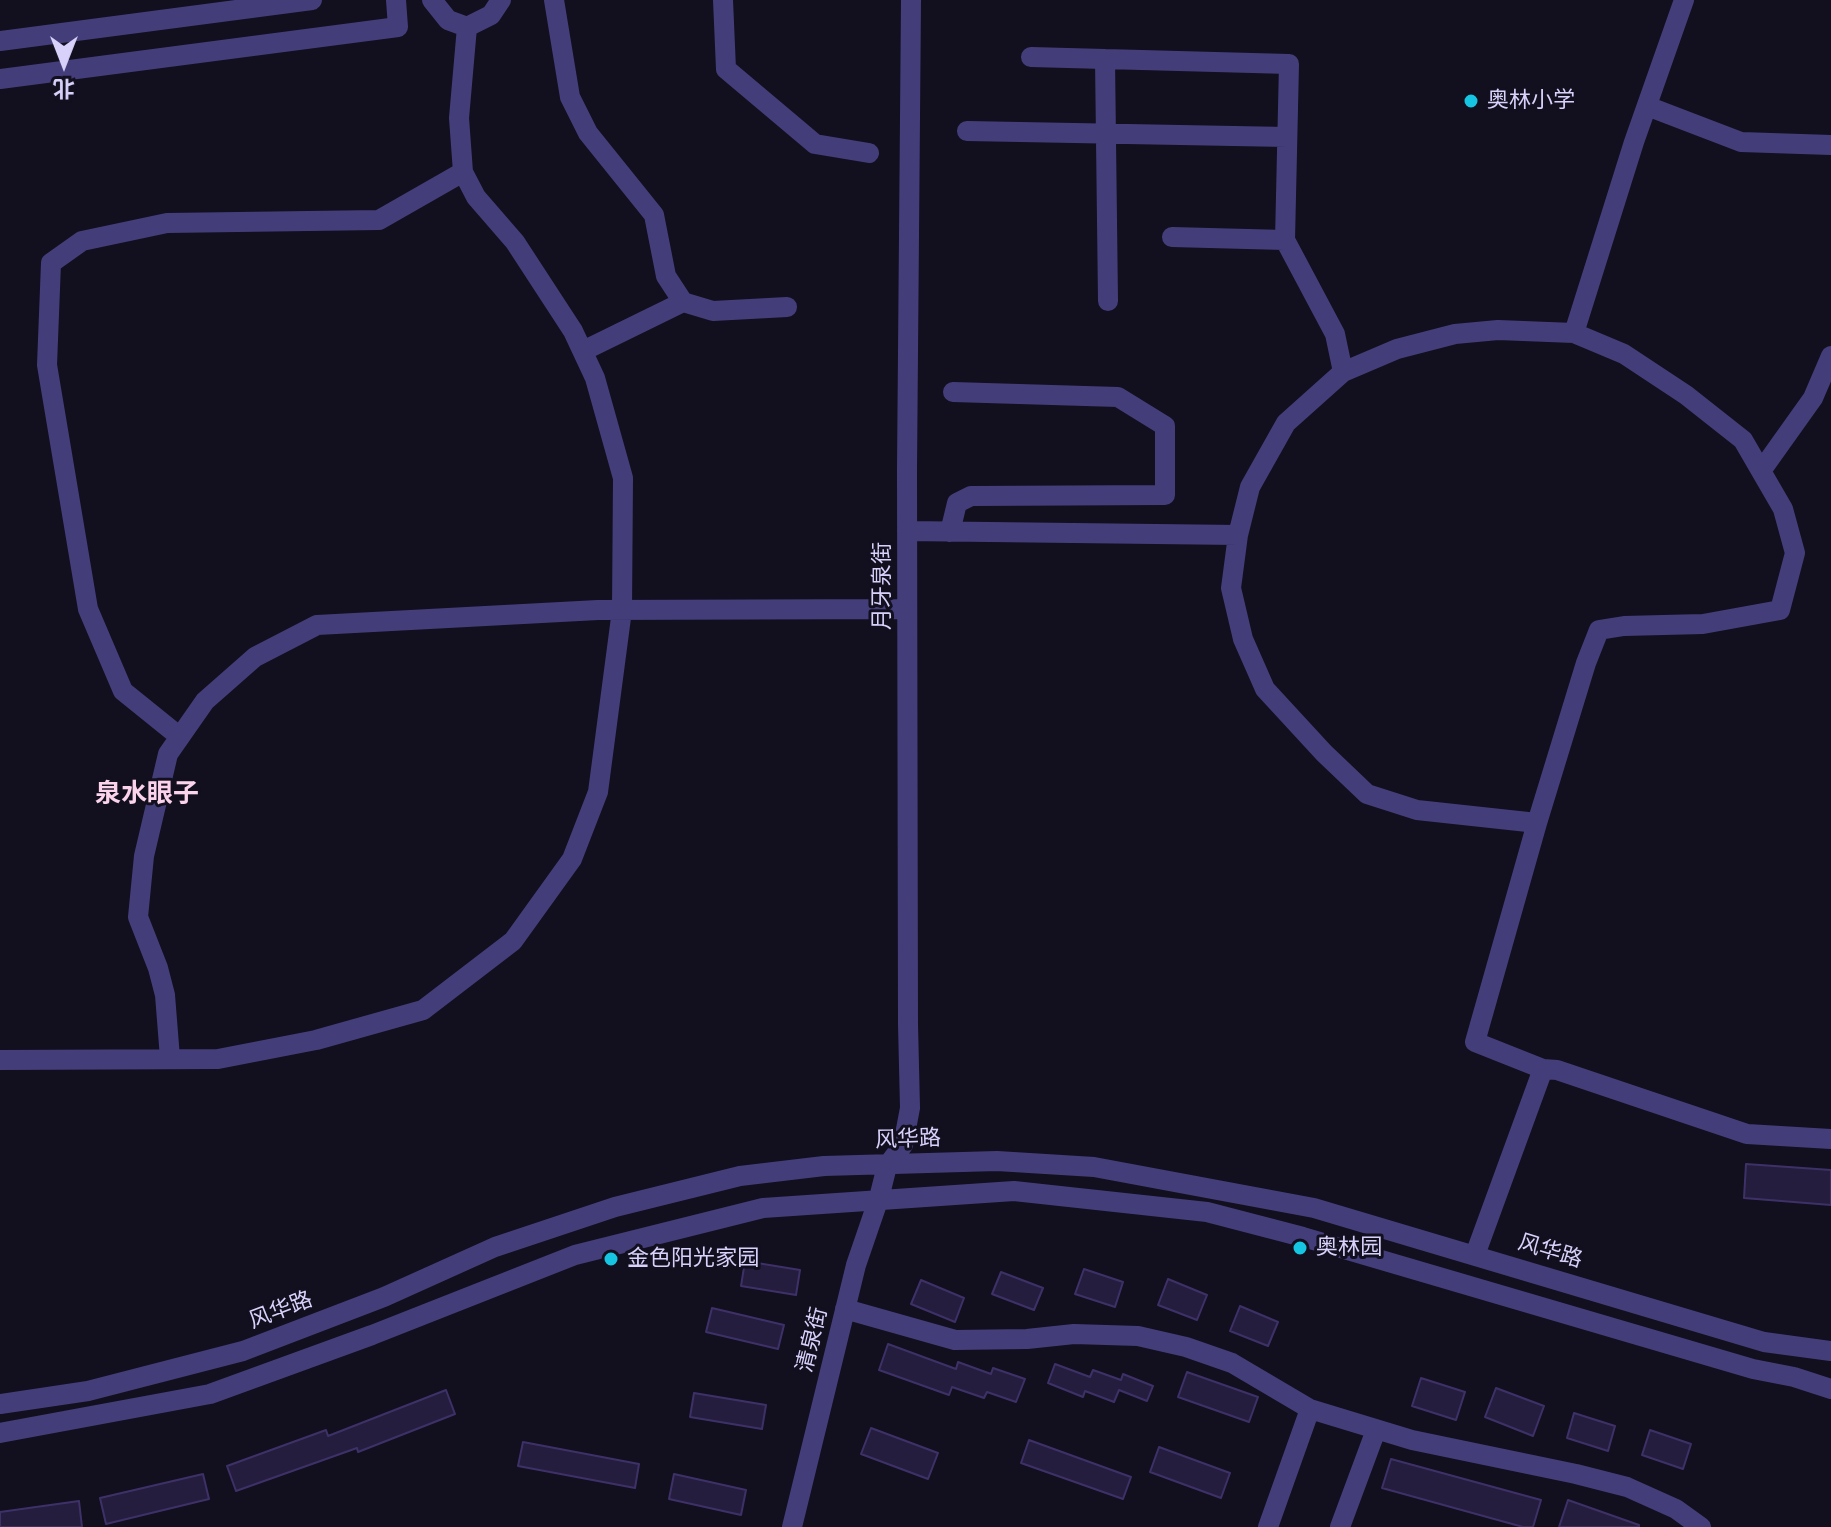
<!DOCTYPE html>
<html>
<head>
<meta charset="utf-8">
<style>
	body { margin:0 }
	#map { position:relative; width:1831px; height:1527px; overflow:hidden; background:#120f1f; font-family:"Varela Round","Noto Sans SC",sans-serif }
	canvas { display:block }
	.north { position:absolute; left:24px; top:24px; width:80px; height:80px; -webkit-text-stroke:6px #120f1f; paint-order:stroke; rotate:180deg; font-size:22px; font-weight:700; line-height:32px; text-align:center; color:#d8d2fb }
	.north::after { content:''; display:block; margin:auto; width:28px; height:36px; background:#d8d2fb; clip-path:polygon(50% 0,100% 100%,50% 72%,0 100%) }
</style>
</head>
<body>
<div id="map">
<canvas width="1831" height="1527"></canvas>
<div class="north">北</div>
</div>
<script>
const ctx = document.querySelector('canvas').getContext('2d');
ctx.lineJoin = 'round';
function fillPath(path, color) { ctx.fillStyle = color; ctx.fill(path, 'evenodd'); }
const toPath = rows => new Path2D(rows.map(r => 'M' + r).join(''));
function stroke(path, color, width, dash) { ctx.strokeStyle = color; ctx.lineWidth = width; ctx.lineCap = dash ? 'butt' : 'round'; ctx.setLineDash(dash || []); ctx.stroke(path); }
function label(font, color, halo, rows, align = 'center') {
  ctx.font = font + ' "Varela Round","Noto Sans SC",sans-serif'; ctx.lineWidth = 6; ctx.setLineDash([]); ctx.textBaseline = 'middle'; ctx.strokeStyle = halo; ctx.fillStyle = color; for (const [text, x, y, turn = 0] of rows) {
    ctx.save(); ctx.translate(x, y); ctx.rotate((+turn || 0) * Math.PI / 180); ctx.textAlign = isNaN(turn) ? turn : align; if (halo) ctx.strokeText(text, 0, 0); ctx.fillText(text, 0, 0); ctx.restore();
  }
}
const building = toPath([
	[1746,1164,1831,1170,1831,1205,1744,1198,1746,1164],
	[745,1261,800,1270,796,1295,741,1286,745,1261],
	[1084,1269,1123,1282,1115,1307,1075,1294,1084,1269],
	[1001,1272,1043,1288,1034,1310,992,1294,1001,1272],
	[1168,1279,1207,1295,1197,1320,1158,1305,1168,1279],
	[921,1280,964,1298,955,1322,911,1304,921,1280],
	[1240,1306,1278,1322,1268,1346,1230,1331,1240,1306],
	[712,1308,784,1325,778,1349,706,1332,712,1308],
	[888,1344,956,1369,958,1362,991,1374,993,1368,1025,1379,1016,1402,987,1392,984,1398,952,1387,949,1395,879,1370,888,1344],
	[1055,1364,1090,1377,1093,1370,1121,1380,1123,1374,1153,1386,1147,1401,1119,1390,1114,1402,1085,1391,1083,1397,1048,1383,1055,1364],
	[1187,1372,1258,1397,1249,1422,1178,1397,1187,1372],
	[1421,1378,1465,1392,1456,1420,1412,1406,1421,1378],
	[1496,1388,1544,1406,1533,1436,1485,1417,1496,1388],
	[446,1390,455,1414,358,1452,357,1448,236,1491,227,1466,326,1430,328,1436,446,1390],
	[694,1393,766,1405,762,1429,690,1417,694,1393],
	[1574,1413,1615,1426,1608,1451,1567,1438,1574,1413],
	[871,1428,938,1453,928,1479,861,1454,871,1428],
	[1650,1430,1691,1444,1683,1469,1642,1455,1650,1430],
	[1029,1440,1131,1477,1123,1499,1021,1463,1029,1440],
	[523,1442,639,1464,635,1488,518,1466,523,1442],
	[1159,1447,1230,1473,1221,1498,1150,1472,1159,1447],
	[1391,1459,1541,1500,1533,1527,1523,1527,1382,1488,1391,1459],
	[203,1474,209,1499,106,1524,100,1498,203,1474],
	[674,1474,746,1490,741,1515,669,1499,674,1474],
	[1568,1500,1639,1525,1639,1527,1559,1527,1568,1500],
	[79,1501,82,1527,0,1527,0,1512,79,1501]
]);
const minor = toPath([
	[432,0,448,20,467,27,491,15,501,0],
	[554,0,570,97,588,133,654,215,666,276,683,302,713,311,787,307],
	[723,0,726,69,815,144,869,153],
	[0,41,312,0],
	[1031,57,1289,64,1285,240,1335,334,1343,372],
	[1105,59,1108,301],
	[0,79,398,27,396,0],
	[1647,106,1741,142,1831,145],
	[967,131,1287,137],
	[1172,237,1285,240],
	[1574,333,1634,142,1684,0],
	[583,351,683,302],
	[1761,471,1813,398,1831,356],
	[907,531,1238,535],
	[950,532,957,503,971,496,1165,495,1165,426,1118,397,953,392],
	[180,737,123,691,88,609,47,365,51,263,82,241,167,223,379,220,463,172],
	[170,1058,165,995,158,968,138,917,144,856,168,754,205,701,255,657,317,625,598,610,907,609],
	[0,1060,218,1059,316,1040,423,1010,513,941,572,859,598,792,622,610,623,478,595,378,573,331,515,242,476,197,463,172,459,118,467,27],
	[1543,1069,1557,1070,1747,1134,1831,1139],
	[1475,1255,1543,1069,1475,1042,1537,823,1586,663,1599,630,1624,626,1703,624,1780,610,1795,553,1783,509,1743,440,1686,395,1624,354,1574,333,1498,330,1455,334,1397,349,1343,372,1286,423,1250,487,1238,535,1231,588,1243,639,1265,689,1324,753,1367,794,1417,810,1537,823],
	[845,1309,955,1340,1027,1339,1074,1334,1138,1336,1186,1347,1232,1363,1310,1409,1412,1440,1576,1474,1627,1487,1676,1509,1701,1527],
	[0,1404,88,1391,243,1351,384,1297,495,1247,615,1207,740,1176,824,1166,997,1161,1094,1167,1314,1208,1764,1342,1831,1351],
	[0,1433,210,1394,372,1335,575,1255,763,1208,1014,1191,1207,1212,1303,1237,1753,1369,1794,1377,1831,1389],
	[792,1527,856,1265,879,1198,887,1166,903,1145,910,1108,908,1024,907,470,911,0],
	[1268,1527,1310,1409],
	[1340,1527,1376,1430]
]);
const markers = [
	[1471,101,8,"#16c5e2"],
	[1300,1248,8,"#16c5e2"],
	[611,1259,8,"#16c5e2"]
];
const poiNames = [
	["奥林小学",1487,101],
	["奥林园",1316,1248],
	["金色阳光家园",627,1259]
];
const streetNames = [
	["月牙泉街",883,586,-90],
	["风华路",908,1140,-2],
	["风华路",1550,1252,17],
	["风华路",281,1311,-21],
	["清泉街",813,1340,-76]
];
const quarterNames = [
	["泉水眼子",147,795]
];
fillPath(building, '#251d3e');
stroke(building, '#3e3168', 2);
stroke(minor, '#433e7a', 20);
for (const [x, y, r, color] of markers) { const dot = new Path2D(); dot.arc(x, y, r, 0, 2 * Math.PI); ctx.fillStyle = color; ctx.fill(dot); stroke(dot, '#120f1f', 3); }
label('22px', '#d8d2fb', '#120f1f', poiNames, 'left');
label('22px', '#d8d2fb', '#120f1f', streetNames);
label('bold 26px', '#fbd3eb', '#120f1f', quarterNames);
</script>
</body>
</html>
